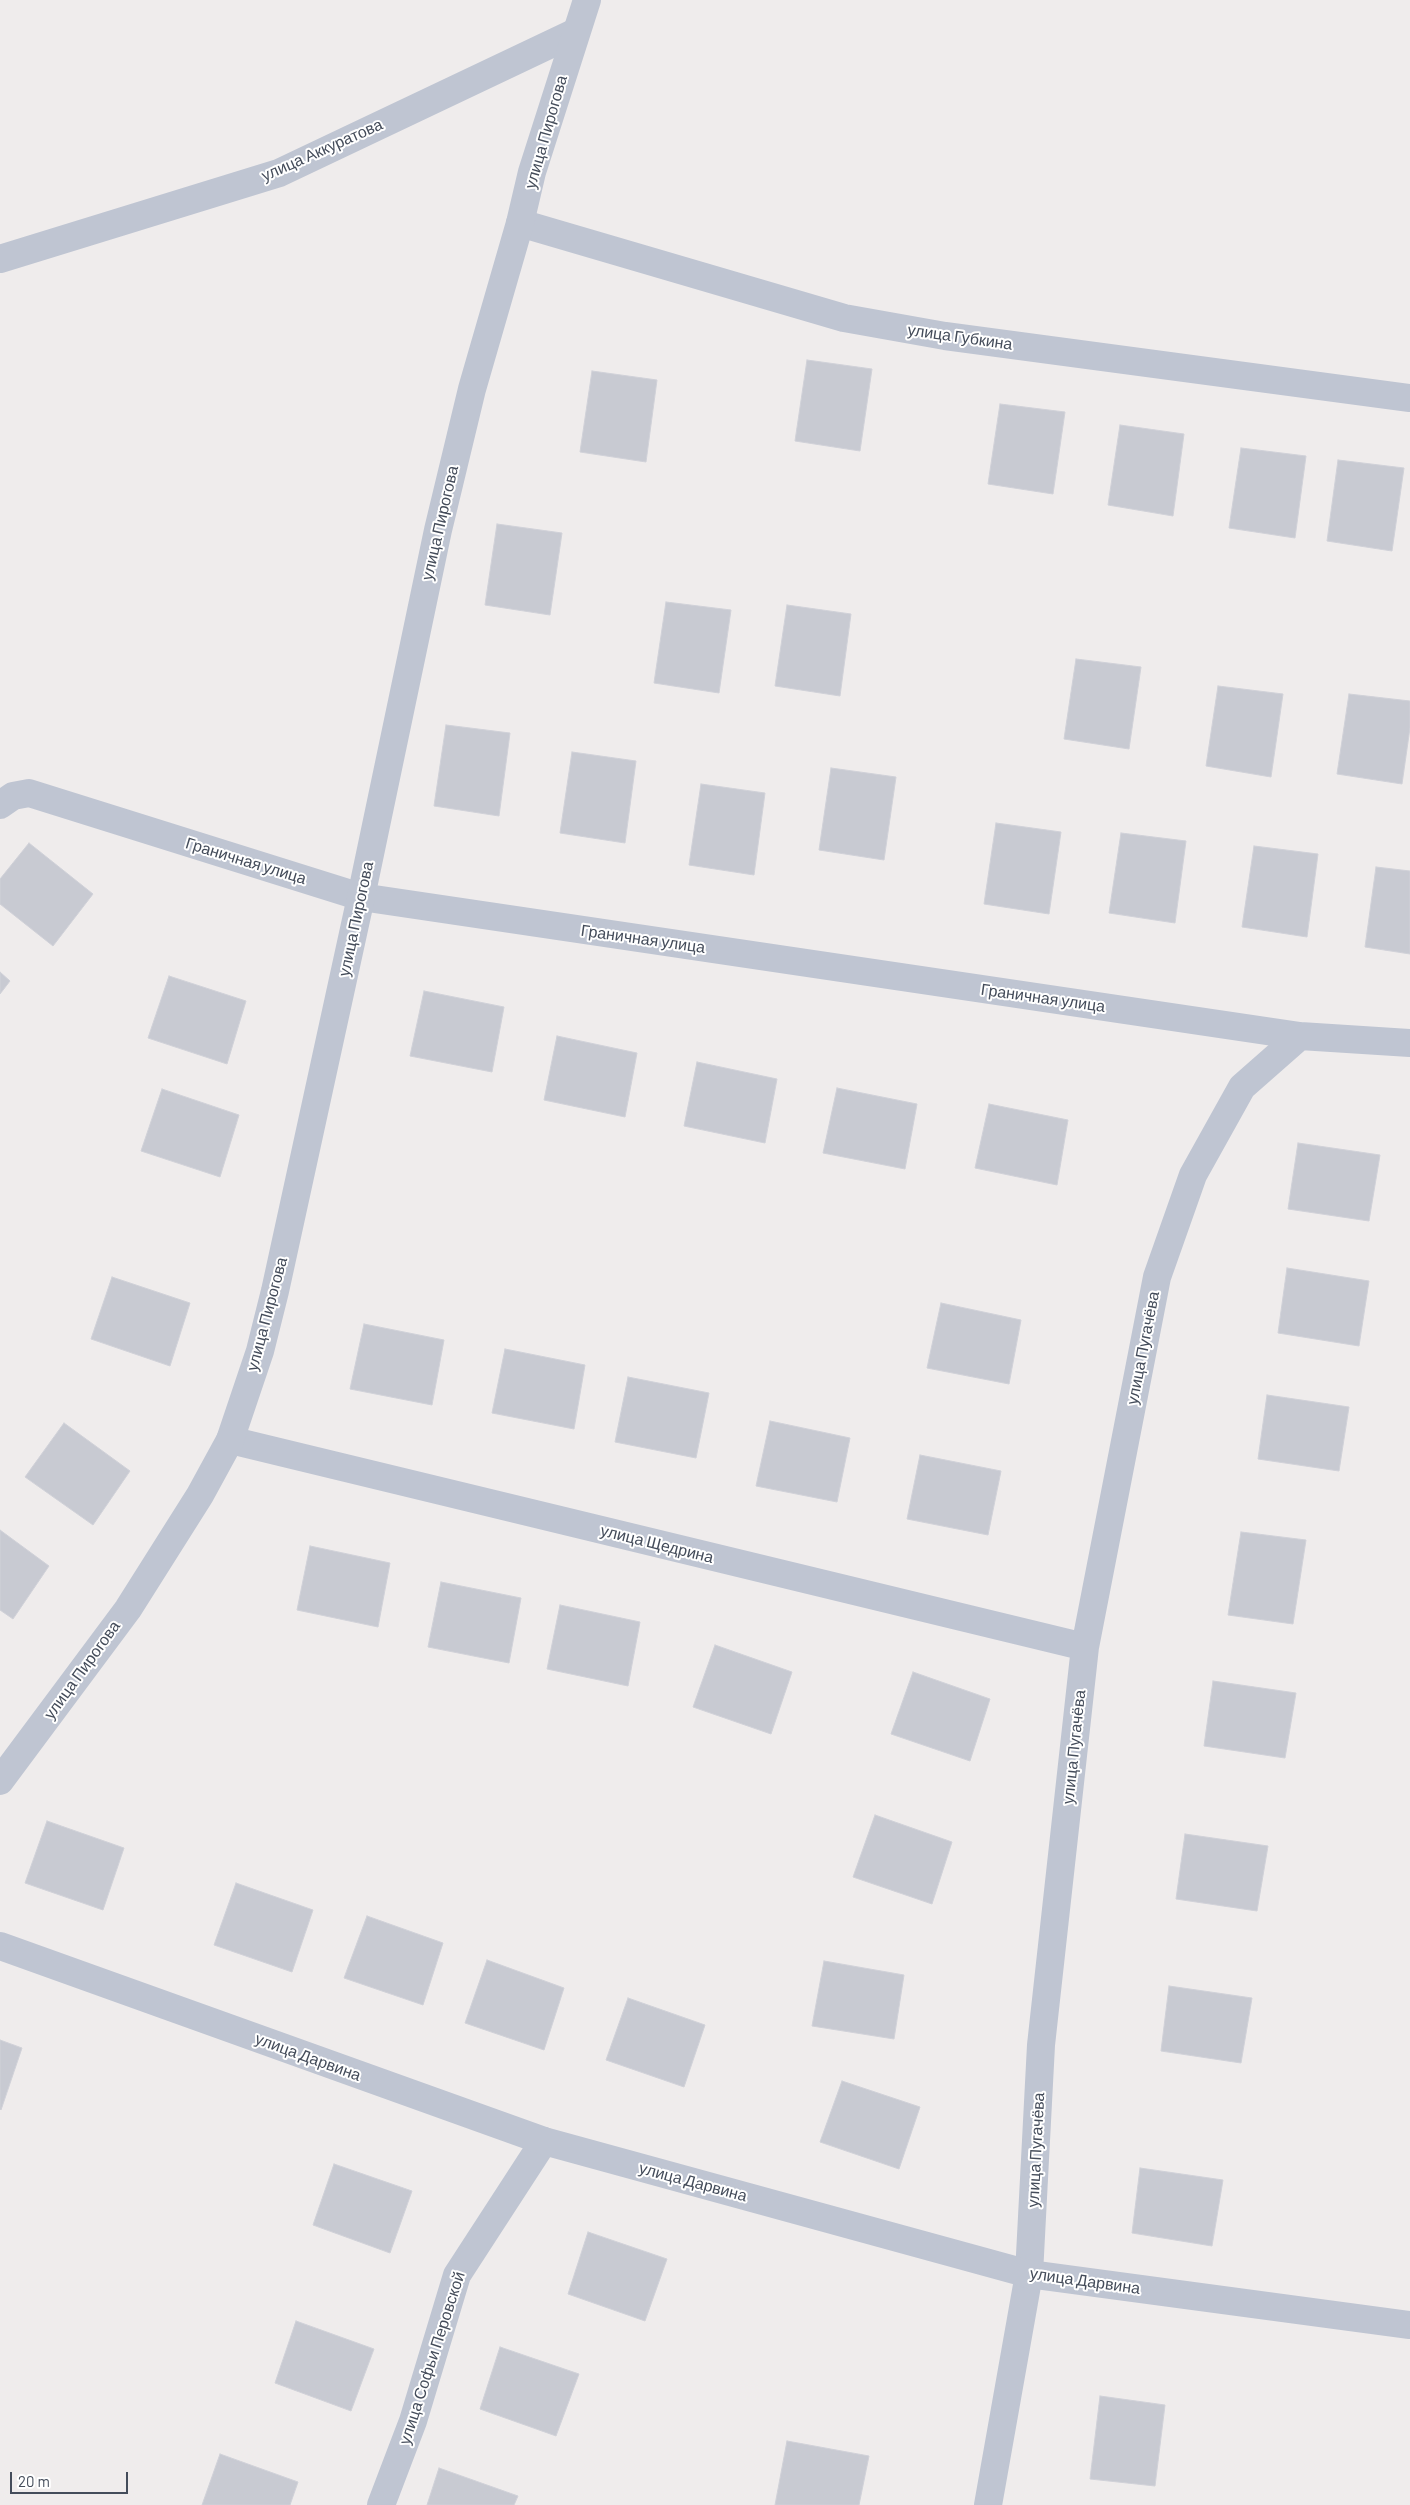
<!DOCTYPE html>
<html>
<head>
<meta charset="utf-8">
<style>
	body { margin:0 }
	#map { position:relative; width:1410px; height:2505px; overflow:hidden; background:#efecec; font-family:Barlow,sans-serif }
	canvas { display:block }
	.scale { position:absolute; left:10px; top:2472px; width:118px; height:22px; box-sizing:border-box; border:2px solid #444c5a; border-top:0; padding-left:6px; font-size:15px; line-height:18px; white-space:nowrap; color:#444c5a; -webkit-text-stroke:4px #fff; paint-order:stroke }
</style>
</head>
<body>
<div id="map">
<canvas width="1410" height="2505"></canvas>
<div class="scale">20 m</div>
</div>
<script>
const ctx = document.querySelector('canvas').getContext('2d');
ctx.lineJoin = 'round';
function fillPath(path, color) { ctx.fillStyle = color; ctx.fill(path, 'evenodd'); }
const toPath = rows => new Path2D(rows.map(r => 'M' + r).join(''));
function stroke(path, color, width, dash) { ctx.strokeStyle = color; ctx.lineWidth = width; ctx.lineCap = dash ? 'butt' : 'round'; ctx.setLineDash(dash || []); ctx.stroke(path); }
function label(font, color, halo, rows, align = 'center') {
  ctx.font = font + ' Barlow,sans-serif'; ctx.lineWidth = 4; ctx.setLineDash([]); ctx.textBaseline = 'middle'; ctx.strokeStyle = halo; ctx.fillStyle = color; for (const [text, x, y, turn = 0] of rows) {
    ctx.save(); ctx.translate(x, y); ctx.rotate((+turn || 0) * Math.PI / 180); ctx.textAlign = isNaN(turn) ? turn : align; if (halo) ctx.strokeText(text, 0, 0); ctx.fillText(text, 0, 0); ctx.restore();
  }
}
const building = toPath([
	[807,360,872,369,860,451,795,441,807,360],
	[592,371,657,380,646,462,580,452,592,371],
	[1000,404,1065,412,1053,494,988,484,1000,404],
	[1120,425,1184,434,1173,516,1108,505,1120,425],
	[1241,448,1306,456,1295,538,1229,528,1241,448],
	[1338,460,1404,468,1392,551,1327,541,1338,460],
	[497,524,562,533,550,615,485,605,497,524],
	[666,602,731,610,719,693,654,683,666,602],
	[787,605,851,614,840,696,775,686,787,605],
	[1076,659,1141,667,1129,749,1064,739,1076,659],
	[1218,686,1283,694,1271,777,1206,766,1218,686],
	[1349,694,1410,701,1410,728,1402,784,1337,774,1349,694],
	[446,725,510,733,499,816,434,806,446,725],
	[572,752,636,761,625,843,560,833,572,752],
	[831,768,896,777,884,860,819,850,831,768],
	[701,784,765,793,754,875,689,865,701,784],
	[996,823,1061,832,1049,914,984,904,996,823],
	[1121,833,1186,841,1175,923,1109,913,1121,833],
	[29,843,93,894,53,946,0,904,0,879,29,843],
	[1254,846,1318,854,1307,937,1242,927,1254,846],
	[1376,867,1410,871,1410,954,1365,947,1376,867],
	[0,972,10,981,0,994,0,972],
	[169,976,246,1001,227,1064,148,1038,169,976],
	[424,991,504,1007,492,1072,410,1056,424,991],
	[557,1036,637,1053,625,1117,544,1100,557,1036],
	[697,1062,777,1079,765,1143,684,1126,697,1062],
	[837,1088,917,1104,905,1169,823,1153,837,1088],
	[162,1089,239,1115,220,1177,141,1151,162,1089],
	[989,1104,1068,1120,1057,1185,975,1168,989,1104],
	[1298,1143,1380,1155,1369,1221,1288,1209,1298,1143],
	[1287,1268,1369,1281,1359,1346,1278,1333,1287,1268],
	[112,1277,190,1303,170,1366,91,1339,112,1277],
	[941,1303,1021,1320,1009,1384,927,1368,941,1303],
	[364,1324,444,1340,432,1405,350,1389,364,1324],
	[505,1349,585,1365,574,1429,492,1413,505,1349],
	[628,1377,709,1393,696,1458,615,1442,628,1377],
	[1267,1395,1349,1407,1339,1471,1258,1459,1267,1395],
	[770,1421,850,1438,837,1502,756,1486,770,1421],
	[64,1423,130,1471,93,1525,25,1477,64,1423],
	[920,1455,1001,1471,988,1535,907,1519,920,1455],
	[0,1530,49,1566,13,1619,0,1610,0,1530],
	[1241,1532,1306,1540,1293,1624,1228,1615,1241,1532],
	[310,1546,390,1563,378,1627,297,1610,310,1546],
	[441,1582,521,1598,509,1663,428,1647,441,1582],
	[560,1605,640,1622,628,1686,547,1669,560,1605],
	[715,1645,792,1672,771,1734,693,1707,715,1645],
	[913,1672,990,1699,970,1761,891,1734,913,1672],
	[1213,1681,1296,1693,1285,1758,1204,1746,1213,1681],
	[875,1815,952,1842,932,1904,853,1877,875,1815],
	[47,1821,124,1848,103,1910,25,1883,47,1821],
	[1185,1834,1268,1846,1257,1911,1176,1899,1185,1834],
	[236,1883,313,1910,292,1972,214,1945,236,1883],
	[367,1916,443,1943,423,2005,344,1978,367,1916],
	[487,1960,564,1988,544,2050,465,2023,487,1960],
	[824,1961,904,1975,894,2039,812,2026,824,1961],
	[1169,1986,1252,1998,1241,2063,1161,2051,1169,1986],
	[628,1998,705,2025,684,2087,606,2060,628,1998],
	[0,2040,22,2048,1,2110,0,2109,0,2040],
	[842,2081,920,2107,899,2169,820,2142,842,2081],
	[334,2164,412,2191,390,2253,313,2225,334,2164],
	[1140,2168,1223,2180,1212,2246,1132,2233,1140,2168],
	[588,2232,667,2259,645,2321,568,2294,588,2232],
	[296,2321,374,2349,351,2411,275,2383,296,2321],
	[500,2347,579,2374,556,2436,480,2409,500,2347],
	[1100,2396,1165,2405,1155,2486,1090,2479,1100,2396],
	[787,2441,869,2456,859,2505,775,2505,787,2441],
	[220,2454,298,2482,290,2505,202,2505,220,2454],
	[439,2468,518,2496,514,2505,427,2505,439,2468]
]);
const minor = toPath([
	[520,223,844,318,945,336,1410,398],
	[0,259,279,173,576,32],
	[0,805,13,796,29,793,361,897,1300,1036,1410,1043],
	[230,1440,1085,1647],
	[381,2505,413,2421,457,2275,544,2141],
	[988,2505,1029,2274,1041,2045,1085,1647,1157,1277,1193,1175,1242,1087,1300,1036]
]);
const tertiary = toPath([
	[0,1781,128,1609,200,1495,230,1440,260,1351,275,1291,361,897,438,530,472,389,520,223,532,172,587,0],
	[0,1946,544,2141,1029,2274,1410,2325]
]);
const streetNames = [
	["улица Пирогова",546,132,-74],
	["улица Аккуратова",322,150,-24],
	["улица Губкина",960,337,8],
	["улица Пирогова",440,523,-77],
	["Граничная улица",246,861,17],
	["улица Пирогова",356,919,-78],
	["Граничная улица",643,939,8],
	["Граничная улица",1043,998,8],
	["улица Пирогова",267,1314,-75],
	["улица Пугачёва",1143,1348,-79],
	["улица Щедрина",657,1544,14],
	["улица Пирогова",82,1670,-54],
	["улица Пугачёва",1074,1747,-84],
	["улица Дарвина",308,2057,20],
	["улица Пугачёва",1036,2150,-87],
	["улица Дарвина",693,2182,15],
	["улица Дарвина",1085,2281,8],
	["улица Софьи Перовской",432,2358,-72]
];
fillPath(building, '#c8cad2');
stroke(building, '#d0d1d8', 1);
stroke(minor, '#bfc5d2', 28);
stroke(tertiary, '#bfc5d2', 28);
label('16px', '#444c5a', '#fff', streetNames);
</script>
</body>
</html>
